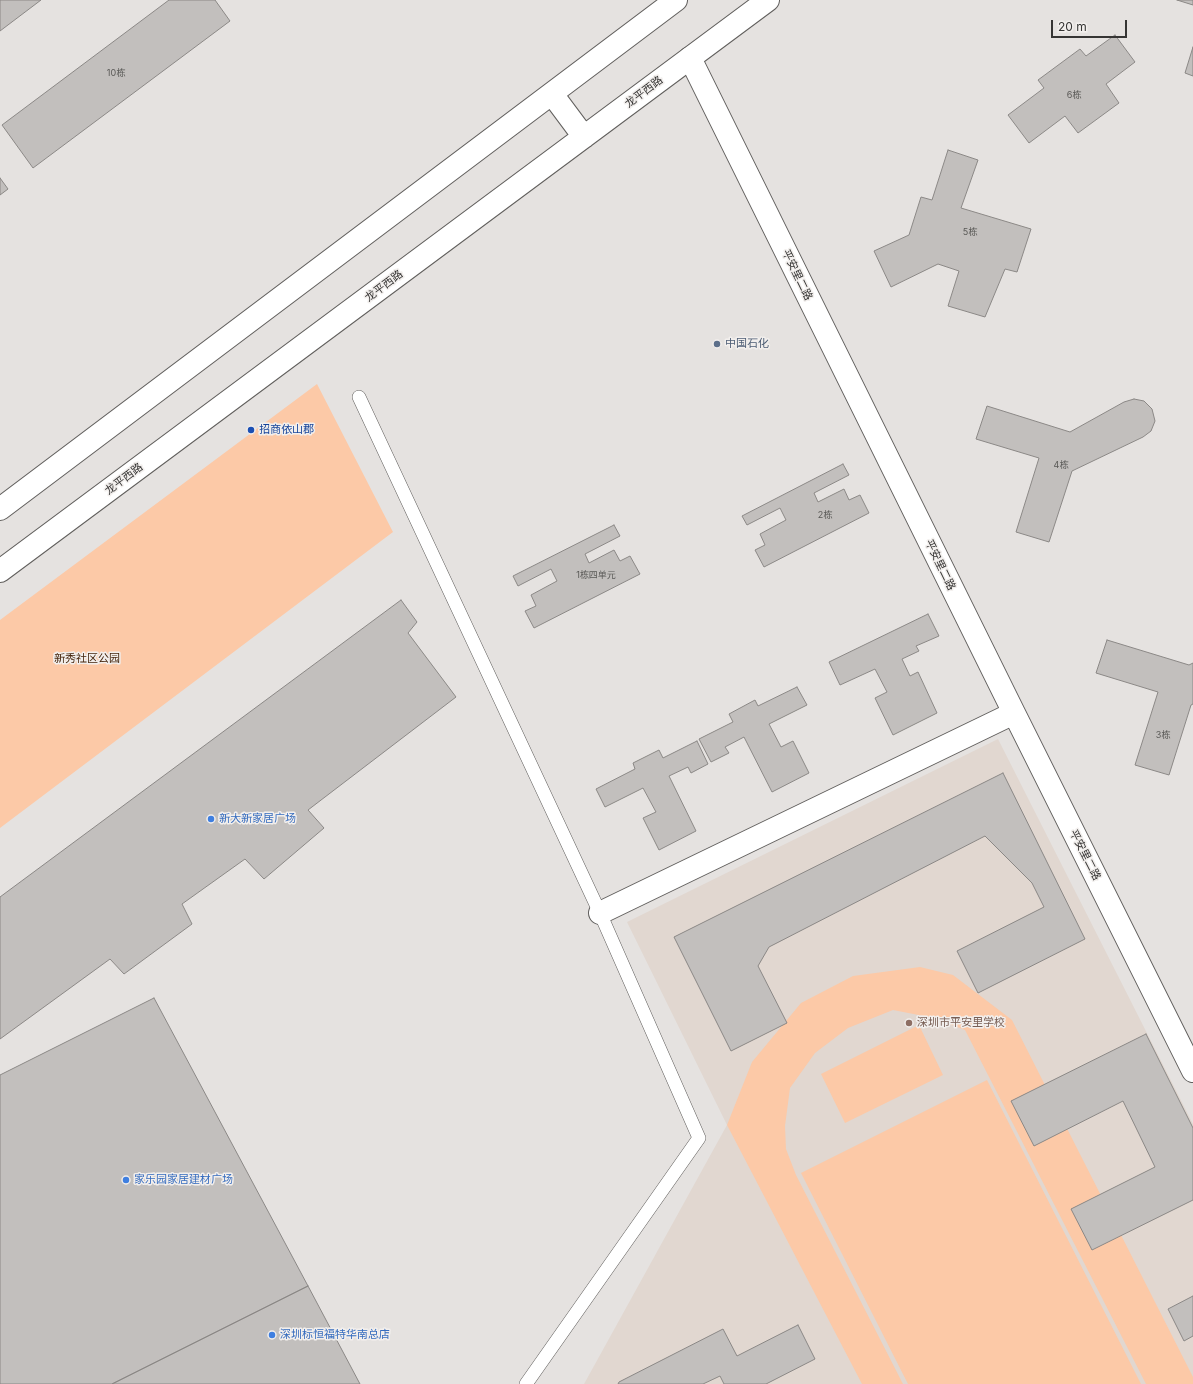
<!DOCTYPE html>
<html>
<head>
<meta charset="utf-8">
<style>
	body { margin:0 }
	#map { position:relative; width:1193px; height:1384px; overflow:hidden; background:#e5e2e0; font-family:Inter,sans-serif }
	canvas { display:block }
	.scale { position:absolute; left:1051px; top:20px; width:76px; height:18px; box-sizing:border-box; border:2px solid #363534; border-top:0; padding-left:5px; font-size:12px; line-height:14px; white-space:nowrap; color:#363534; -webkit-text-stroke:3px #f2efed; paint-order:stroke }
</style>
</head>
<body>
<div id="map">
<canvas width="1193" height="1384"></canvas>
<div class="scale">20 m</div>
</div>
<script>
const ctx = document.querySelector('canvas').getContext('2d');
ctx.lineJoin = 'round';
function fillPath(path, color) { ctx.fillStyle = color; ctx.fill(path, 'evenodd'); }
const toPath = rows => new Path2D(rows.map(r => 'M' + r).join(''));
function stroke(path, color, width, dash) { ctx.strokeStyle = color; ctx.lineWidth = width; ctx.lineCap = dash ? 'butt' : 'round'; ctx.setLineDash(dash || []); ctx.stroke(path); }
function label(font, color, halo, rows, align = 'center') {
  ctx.font = font + ' Inter,"Noto Sans SC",sans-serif'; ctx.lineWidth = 3; ctx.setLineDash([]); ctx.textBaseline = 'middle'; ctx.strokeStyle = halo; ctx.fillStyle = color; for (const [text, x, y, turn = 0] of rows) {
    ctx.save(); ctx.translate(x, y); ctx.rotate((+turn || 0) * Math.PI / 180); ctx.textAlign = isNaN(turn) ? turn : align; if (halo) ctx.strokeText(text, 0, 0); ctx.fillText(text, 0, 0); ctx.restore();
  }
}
const built = toPath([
	[998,739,1193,1124,1193,1384,584,1384,727,1125,627,922]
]);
const green = toPath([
	[317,384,393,532,0,828,0,620],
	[920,967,953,975,1012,1020,1193,1377,1193,1384,1146,1384,965,1030,934,1018,893,1010,848,1028,815,1053,790,1088,785,1126,786,1149,796,1175,903,1384,862,1384,727,1125,752,1062,801,1003,853,976],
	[919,1025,943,1075,845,1123,821,1074],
	[987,1080,1141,1384,908,1384,801,1173]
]);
const building = toPath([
	[0,0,41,0,0,31,0,0],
	[169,0,215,0,230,21,33,168,2,125,169,0],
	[1177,0,1193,0,1193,5,1177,0],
	[1115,35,1135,62,1106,84,1119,103,1078,133,1065,116,1029,143,1008,115,1044,88,1038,80,1080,49,1086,56,1115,35],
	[1193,47,1193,76,1185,73,1193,47],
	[948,150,978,160,961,208,1031,229,1017,272,1005,269,985,317,948,306,959,271,938,264,891,287,874,251,909,235,921,197,932,200,948,150],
	[0,178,8,189,0,195,0,178],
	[1134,399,1144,401,1152,409,1155,421,1151,431,1143,437,1072,471,1049,542,1016,532,1039,458,976,439,987,406,1070,432,1124,402,1134,399],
	[843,464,849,475,814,493,818,502,844,489,849,500,860,495,869,513,764,567,755,550,765,545,760,534,786,520,780,508,747,525,742,516,843,464],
	[614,525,620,536,585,554,589,563,614,550,620,561,630,556,640,574,534,628,525,611,536,606,531,595,557,581,551,569,518,586,513,576,614,525],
	[401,600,417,622,408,633,456,697,308,810,324,828,264,879,245,859,182,904,192,924,124,974,110,959,0,1039,0,897,401,600],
	[928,614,939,636,916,646,919,651,902,659,910,676,918,672,937,713,893,735,875,698,887,692,875,669,840,685,829,662,928,614],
	[1107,640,1189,665,1193,663,1193,704,1191,705,1169,775,1135,765,1158,692,1096,673,1107,640],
	[797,687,807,705,769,724,781,747,793,741,809,773,772,792,744,737,725,747,729,753,711,762,699,739,733,722,729,714,755,700,758,706,797,687],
	[697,741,708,764,691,773,688,767,669,776,696,831,659,850,643,818,656,812,643,788,605,807,596,789,635,769,633,763,659,750,663,758,697,741],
	[1003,773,1085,939,978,993,957,951,1044,907,1032,883,985,836,769,947,758,966,787,1023,731,1051,674,937,1003,773],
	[154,998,308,1286,112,1384,0,1384,0,1075,154,998],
	[1146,1034,1193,1128,1193,1200,1092,1250,1071,1209,1155,1167,1123,1101,1034,1146,1011,1101,1146,1034],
	[308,1286,360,1384,112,1384,308,1286],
	[1193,1296,1193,1336,1184,1341,1168,1309,1193,1296],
	[798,1325,815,1359,766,1384,724,1384,720,1376,703,1384,618,1384,619,1382,723,1329,737,1356,798,1325]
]);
const service = toPath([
	[359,397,600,913,699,1138,526,1384]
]);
const minor = toPath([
	[690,58,1014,713,1193,1071],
	[600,913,1014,713]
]);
const primary = toPath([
	[552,94,584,137],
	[0,509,676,0],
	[0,571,768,0]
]);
const markers = [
	[717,344,4,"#5c6f8a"],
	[251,430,4,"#1a4fb4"],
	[211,819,4,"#3f7fe0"],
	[909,1023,4,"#8d6e63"],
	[126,1180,4,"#3f7fe0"],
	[272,1335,4,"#3f7fe0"]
];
const numberNames = [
	["10栋",116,73],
	["6栋",1074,95],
	["5栋",970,232],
	["4栋",1061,465],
	["2栋",825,515],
	["1栋四单元",596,575],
	["3栋",1163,735]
];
const streetNames = [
	["龙平西路",644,92,-37],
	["平安里二路",797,275,64],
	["龙平西路",384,286,-37],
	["龙平西路",124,479,-37],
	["平安里二路",940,565,64],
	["平安里二路",1085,855,63]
];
const serviceNames = [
	["中国石化",725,344]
];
const transitNames = [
	["招商依山郡",259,430]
];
const parkNames = [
	["新秀社区公园",87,659]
];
const shopNames = [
	["新大新家居广场",219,819],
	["家乐园家居建材广场",134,1180],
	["深圳标恒福特华南总店",280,1335]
];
const educationNames = [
	["深圳市平安里学校",917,1023]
];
fillPath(built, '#e1d7d0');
fillPath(green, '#fcc9a7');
fillPath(building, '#c2bfbd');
stroke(building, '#8b8886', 1);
stroke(service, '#615f5d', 14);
stroke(minor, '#615f5d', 24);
stroke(primary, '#615f5d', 24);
stroke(service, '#fff', 13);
stroke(minor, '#fff', 22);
stroke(primary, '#fff', 22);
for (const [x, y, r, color] of markers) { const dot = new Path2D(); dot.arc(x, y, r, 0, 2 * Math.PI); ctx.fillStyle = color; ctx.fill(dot); stroke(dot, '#f2efed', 1.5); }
label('9px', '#595856', null, numberNames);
label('11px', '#363534', '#f2efed', streetNames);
label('11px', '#4e5e75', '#f2efed', serviceNames, 'left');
label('11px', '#164399', '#f2efed', transitNames, 'left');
label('11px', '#46260d', '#f2efed', parkNames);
label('11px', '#366cbe', '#f2efed', shopNames, 'left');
label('11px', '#785e54', '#f2efed', educationNames, 'left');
</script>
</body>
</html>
